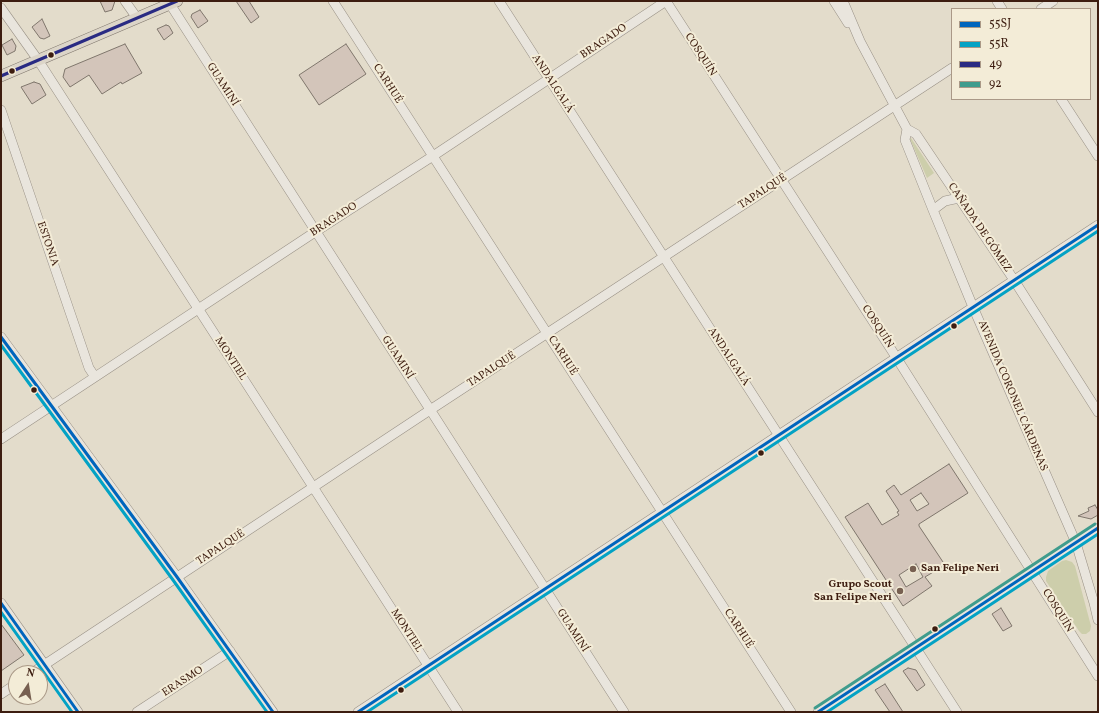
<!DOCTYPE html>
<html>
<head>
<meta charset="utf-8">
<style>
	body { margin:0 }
	#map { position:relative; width:1099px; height:713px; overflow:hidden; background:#e3dccb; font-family:Vollkorn,serif }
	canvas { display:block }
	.frame { position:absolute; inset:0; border:2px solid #3d1d10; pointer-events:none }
	.legend { position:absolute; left:951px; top:8px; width:140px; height:92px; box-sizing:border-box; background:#f3ecd7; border:1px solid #aa9987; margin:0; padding:5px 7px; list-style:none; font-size:12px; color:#3d1d10 }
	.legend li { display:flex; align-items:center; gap:8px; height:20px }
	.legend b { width:20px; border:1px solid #aa9987 }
	.north { position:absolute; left:8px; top:665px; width:40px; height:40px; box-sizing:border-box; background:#f3ecd7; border:1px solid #aa9987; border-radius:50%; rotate:12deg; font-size:11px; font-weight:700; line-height:16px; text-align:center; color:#3d1d10 }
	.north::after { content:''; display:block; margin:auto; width:14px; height:18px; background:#776051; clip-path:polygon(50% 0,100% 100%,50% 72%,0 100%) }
</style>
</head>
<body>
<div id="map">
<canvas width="1099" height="713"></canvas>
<div class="frame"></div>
<ul class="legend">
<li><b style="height:5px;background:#0065bd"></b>55SJ</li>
<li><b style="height:5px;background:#03a2c4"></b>55R</li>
<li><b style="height:5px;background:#292a83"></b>49</li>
<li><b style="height:5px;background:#3f9c8d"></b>92</li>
</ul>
<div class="north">N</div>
</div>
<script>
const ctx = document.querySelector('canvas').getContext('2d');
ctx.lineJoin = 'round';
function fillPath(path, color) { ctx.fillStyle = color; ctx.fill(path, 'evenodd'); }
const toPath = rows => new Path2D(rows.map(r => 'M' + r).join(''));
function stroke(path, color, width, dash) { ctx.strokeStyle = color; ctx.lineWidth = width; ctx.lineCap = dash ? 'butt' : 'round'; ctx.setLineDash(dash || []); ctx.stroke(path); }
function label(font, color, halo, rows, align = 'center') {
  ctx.font = font + ' Vollkorn,serif'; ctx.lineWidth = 4; ctx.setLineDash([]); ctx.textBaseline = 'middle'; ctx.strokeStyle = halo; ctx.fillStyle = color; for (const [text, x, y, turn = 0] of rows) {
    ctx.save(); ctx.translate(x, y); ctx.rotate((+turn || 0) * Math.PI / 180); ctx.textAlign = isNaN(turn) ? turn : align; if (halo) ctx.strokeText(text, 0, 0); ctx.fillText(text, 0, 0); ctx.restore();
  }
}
const green = toPath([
	[911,138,934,173,927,178,910,139],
	[1066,560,1072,562,1075,566,1091,626,1090,631,1086,634,1082,634,1079,631,1046,581,1046,577,1048,571,1062,561]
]);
const building = toPath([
	[100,1,115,1,112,10,105,12,100,1],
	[236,1,249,1,259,17,251,23,236,1],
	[200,10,208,21,198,28,191,17,192,14,200,10],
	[42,19,50,36,44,39,40,38,32,27,42,19],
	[166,25,169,26,173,33,164,40,157,29,166,25],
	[12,39,16,46,15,51,7,55,2,45,12,39],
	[125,44,142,73,122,84,121,82,102,94,89,75,70,87,63,77,65,69,125,44],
	[346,44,366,74,319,105,299,75,346,44],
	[34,82,40,84,46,95,32,104,21,87,34,82],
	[949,464,968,493,919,524,919,526,945,565,925,577,932,586,903,606,845,517,868,503,882,525,899,515,897,512,899,511,886,491,894,485,901,495,949,464],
	[921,493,929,504,917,511,910,500,921,493],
	[916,564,923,577,906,587,899,575,916,564],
	[1095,505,1098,510,1098,515,1091,519,1078,516,1089,511,1088,508,1095,505],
	[1001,608,1012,626,1003,631,992,614,1001,608],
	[1,624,24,655,1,671,1,624],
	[908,668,916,670,925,685,917,691,903,671,908,668],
	[885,684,903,712,890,712,875,690,885,684]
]);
const minor = toPath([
	[125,1,137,18],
	[333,1,791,712],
	[499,1,957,712],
	[666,1,896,357,1098,676],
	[834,1,848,23],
	[843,1,860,41,907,129,905,140,933,210,973,307,1076,543,1094,603,1098,620],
	[997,1,1002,9],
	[170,4,624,712],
	[1,8,38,60,458,712],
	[1041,9,1053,1],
	[1061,99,1098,156],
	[1,110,89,368,95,377],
	[907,129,916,134,1014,280,1098,412],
	[933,210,945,201,959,198],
	[1,337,177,577,273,712],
	[1,439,315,232,433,156,666,1],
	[1,603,78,712],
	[32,673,430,410,952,68],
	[1,694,16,684],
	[137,712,230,651],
	[358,712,1098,225],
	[818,712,1098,528]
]);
const major = toPath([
	[1,76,177,1]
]);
const bus1 = toPath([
	[1,337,177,577,273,712],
	[1,603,78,712],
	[358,712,1098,225],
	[818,712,1098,528]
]);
const bus2 = toPath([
	[1,345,173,580,267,712],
	[1,612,72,712],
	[367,712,1098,231],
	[827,712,1098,534]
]);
const bus3 = toPath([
	[1,76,177,1]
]);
const bus4 = toPath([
	[815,708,1095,524]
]);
const markers = [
	[51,55,3.5,"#3d1d10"],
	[12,71,3.5,"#3d1d10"],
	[954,326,3.5,"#3d1d10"],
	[34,390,3.5,"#3d1d10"],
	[761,453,3.5,"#3d1d10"],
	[913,569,4,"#776051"],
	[900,591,4,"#776051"],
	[935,629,3.5,"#3d1d10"],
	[401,690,3.5,"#3d1d10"]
];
const streetNames = [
	["BRAGADO",604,42,-34],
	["COSQUÍN",700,55,57],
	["CARHUÉ",387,84,57],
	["ANDALGALÁ",552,84,57],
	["GUAMINÍ",222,85,57],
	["TAPALQUÉ",763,192,-33],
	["BRAGADO",334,220,-33],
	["CAÑADA DE GÓMEZ",979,228,56],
	["ESTONIA",47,244,71],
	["COSQUÍN",877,327,57],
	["CARHUÉ",562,356,57],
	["ANDALGALÁ",728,357,57],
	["GUAMINÍ",397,358,57],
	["MONTIEL",230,359,57],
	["TAPALQUÉ",492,370,-33],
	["AVENIDA CORONEL CÁRDENAS",1012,396,67],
	["TAPALQUÉ",221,548,-33],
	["COSQUÍN",1057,611,58],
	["CARHUÉ",738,629,57],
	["MONTIEL",406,631,57],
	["GUAMINÍ",572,631,57],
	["ERASMO",183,682,-33]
];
const poiNames = [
	["San Felipe Neri",921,569],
	["Grupo Scout",892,585,"right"],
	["San Felipe Neri",892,598,"right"]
];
fillPath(green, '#cdceab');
fillPath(building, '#d3c5ba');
stroke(building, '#7f766c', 1);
stroke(minor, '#989085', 10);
stroke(major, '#7f766c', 12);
stroke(minor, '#e9e5dd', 9);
stroke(major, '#dcd5c8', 11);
stroke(bus1, '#0065bd', 3);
stroke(bus2, '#03a2c4', 3);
stroke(bus3, '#292a83', 3);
stroke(bus4, '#3f9c8d', 3);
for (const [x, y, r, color] of markers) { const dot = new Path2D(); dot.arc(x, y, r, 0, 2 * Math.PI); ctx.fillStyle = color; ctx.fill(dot); stroke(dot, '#f3ecd7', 1.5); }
label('11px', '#3d1d10', '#f3ecd7', streetNames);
label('bold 11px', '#3d1d10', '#f3ecd7', poiNames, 'left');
</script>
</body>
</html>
